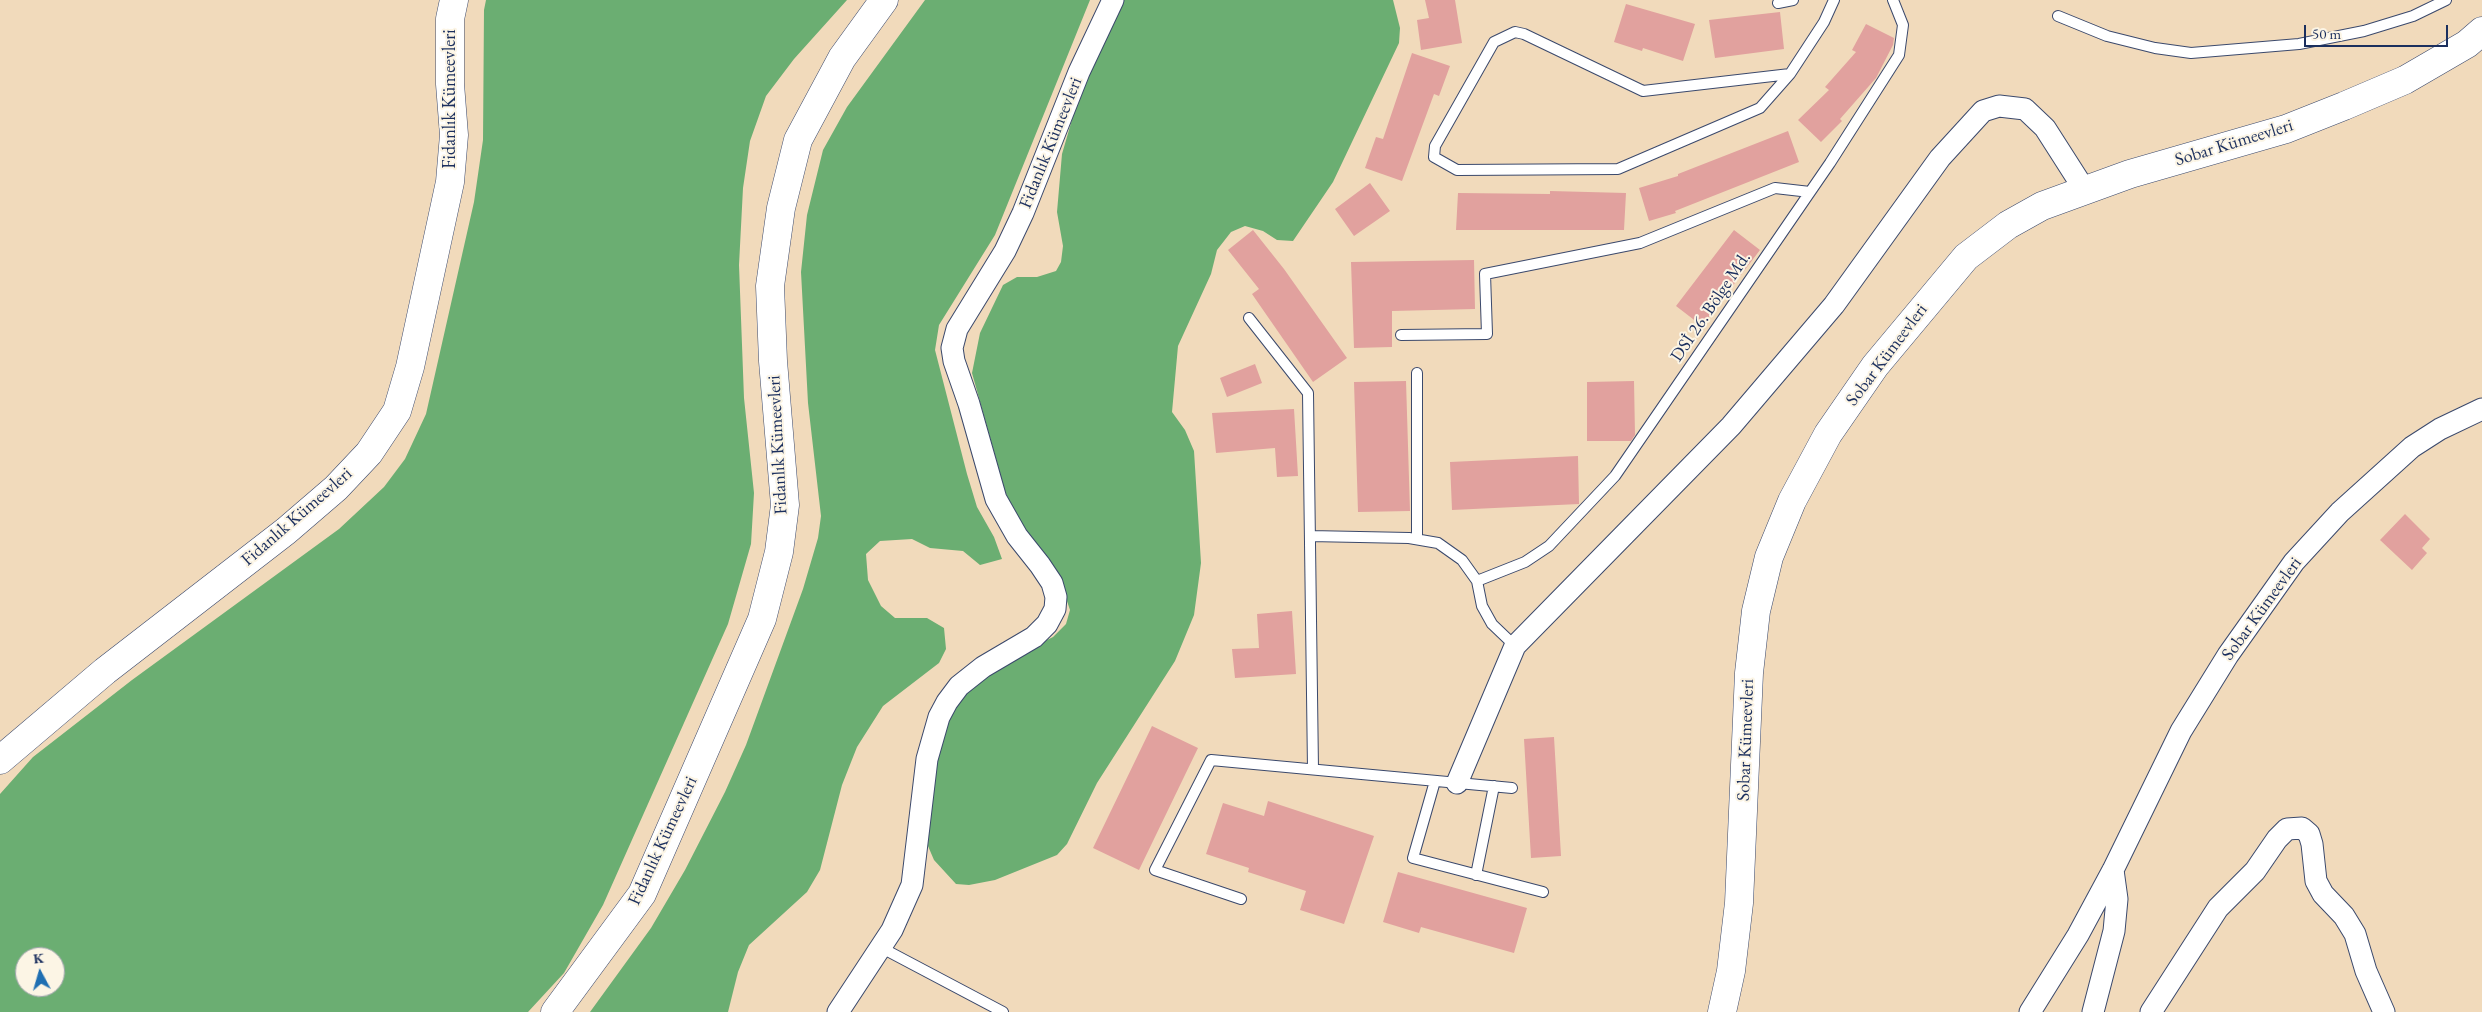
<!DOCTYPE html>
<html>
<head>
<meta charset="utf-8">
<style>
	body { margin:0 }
	#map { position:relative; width:2482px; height:1012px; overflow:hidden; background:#f1dabb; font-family:"EB Garamond",serif }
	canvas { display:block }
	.north { position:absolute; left:15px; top:947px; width:50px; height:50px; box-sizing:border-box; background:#fcf5e5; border:1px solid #a2a6af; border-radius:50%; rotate:354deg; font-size:14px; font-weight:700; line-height:20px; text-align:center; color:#1b2f5e }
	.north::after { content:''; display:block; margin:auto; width:18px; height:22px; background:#1f6fb2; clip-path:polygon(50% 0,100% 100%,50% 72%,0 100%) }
	.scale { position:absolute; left:2304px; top:25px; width:144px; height:22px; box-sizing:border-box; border:2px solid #1b2f5e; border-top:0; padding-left:6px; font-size:15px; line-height:18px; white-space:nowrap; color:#1b2f5e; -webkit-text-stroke:4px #fcf5e5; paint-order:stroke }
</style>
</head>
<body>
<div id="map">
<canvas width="2482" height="1012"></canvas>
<div class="north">K</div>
<div class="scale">50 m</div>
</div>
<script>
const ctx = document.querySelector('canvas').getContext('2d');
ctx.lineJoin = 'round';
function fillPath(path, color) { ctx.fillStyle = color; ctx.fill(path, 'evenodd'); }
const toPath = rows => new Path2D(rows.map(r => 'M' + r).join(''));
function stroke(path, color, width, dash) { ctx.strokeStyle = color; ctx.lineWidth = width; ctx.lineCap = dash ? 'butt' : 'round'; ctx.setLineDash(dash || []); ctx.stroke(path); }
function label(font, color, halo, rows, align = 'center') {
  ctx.font = font + ' "EB Garamond",serif'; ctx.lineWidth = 4; ctx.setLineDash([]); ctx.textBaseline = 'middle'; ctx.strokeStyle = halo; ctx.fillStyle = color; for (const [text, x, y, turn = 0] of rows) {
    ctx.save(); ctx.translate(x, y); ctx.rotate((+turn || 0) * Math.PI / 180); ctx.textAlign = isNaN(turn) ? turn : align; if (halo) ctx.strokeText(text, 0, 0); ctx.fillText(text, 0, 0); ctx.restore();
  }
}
const forest = toPath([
	[486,0,847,0,794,59,766,96,750,141,743,188,739,265,744,398,754,493,751,544,728,624,603,905,564,973,528,1012,0,1012,0,794,33,757,132,680,339,529,384,487,405,459,426,414,474,202,483,140,484,10],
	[25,957,55,957,55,987,25,987],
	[925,0,1090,0,995,235,939,325,935,350,967,474,977,507,994,537,1002,559,980,565,963,551,930,548,912,539,880,541,866,554,868,580,881,606,895,618,927,618,944,628,946,649,939,663,883,706,857,747,842,785,820,870,807,892,749,945,738,972,728,1012,590,1012,651,928,685,870,725,792,746,745,803,589,818,538,821,516,808,403,801,272,807,215,823,150,847,107],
	[1122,0,1393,0,1400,28,1399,43,1333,182,1293,241,1277,240,1263,231,1245,226,1231,232,1217,250,1211,274,1178,346,1172,412,1185,430,1194,451,1201,563,1194,615,1175,661,1097,783,1067,844,1057,855,995,880,969,885,956,884,934,860,928,846,931,784,942,736,952,710,970,687,1027,650,1053,637,1066,624,1070,610,1063,589,1016,518,1005,491,972,373,980,333,1003,285,1017,277,1037,277,1056,271,1061,262,1063,246,1057,212,1062,154,1080,92]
]);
const building = toPath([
	[1425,0,1455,0,1462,43,1421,50,1417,20,1429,18],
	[1626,4,1695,24,1683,61,1643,48,1642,51,1614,42],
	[1780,12,1784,49,1715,58,1709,20],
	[1866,24,1894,38,1893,45,1876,78,1840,119,1842,121,1821,142,1798,120,1829,90,1825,87,1856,52,1852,50],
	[1412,53,1450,66,1439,96,1434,94,1402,181,1365,168,1376,137,1383,139],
	[1788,131,1799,162,1675,211,1676,213,1649,221,1639,188,1678,176,1678,174],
	[1370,183,1390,211,1354,236,1335,209],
	[1550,191,1626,193,1624,230,1456,230,1458,193,1550,194],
	[1253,230,1284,269,1347,358,1313,382,1252,294,1259,289,1228,250],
	[1734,230,1760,250,1702,326,1676,306],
	[1474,260,1475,309,1392,311,1392,347,1354,348,1351,262],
	[1255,364,1262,383,1227,397,1220,378],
	[1406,381,1410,511,1358,512,1354,382],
	[1634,381,1635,435,1631,441,1587,441,1587,382],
	[1294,409,1298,476,1277,477,1275,448,1216,453,1212,413],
	[1578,456,1579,504,1452,510,1450,462],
	[2405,514,2430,539,2422,548,2427,553,2412,570,2380,540],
	[1292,611,1296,674,1235,678,1232,649,1259,648,1257,614],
	[1152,726,1198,748,1139,870,1093,848],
	[1554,737,1561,856,1531,858,1524,739],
	[1268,801,1374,836,1344,924,1300,910,1306,891,1248,872,1249,868,1206,854,1223,803,1264,816],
	[1398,872,1527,908,1514,953,1421,927,1419,933,1383,922]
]);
const service = toPath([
	[1778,3,1793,0],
	[2058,16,2107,36,2155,48,2191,53,2299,44,2364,31,2413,16,2446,0],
	[1790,74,1643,91,1524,34,1515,32,1494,42,1435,146,1434,157,1457,170,1618,169,1760,108,1790,74,1824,22,1834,0],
	[1249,318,1308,393,1313,769],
	[1401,335,1487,334,1485,274,1640,243,1775,188,1810,192],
	[1310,536,1409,538,1438,543,1462,560,1477,581,1482,606,1492,624,1515,646],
	[1417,539,1417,373],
	[1477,581,1525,562,1549,546,1615,476,1830,163,1899,55,1903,25,1893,0],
	[1435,781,1413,858,1543,892],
	[1476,875,1494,786],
	[1241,899,1155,870,1211,760,1512,788],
	[880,947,1003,1012]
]);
const minor = toPath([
	[1457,783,1515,646,1731,426,1834,305,1940,158,1983,111,1999,106,2025,109,2045,128,2084,189],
	[838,1012,892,930,912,885,927,759,939,717,947,702,959,686,983,667,1034,637,1047,624,1055,609,1056,597,1052,583,1040,565,1017,536,996,499,969,404,954,361,952,348,957,329,1005,251,1023,213,1079,72,1113,0],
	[2030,1012,2078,935,2113,870,2181,731,2228,655,2294,562,2340,512,2412,447,2440,429,2482,409],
	[2093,1012,2114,931,2117,899,2113,870],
	[2151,1012,2218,908,2255,871,2277,839,2287,829,2302,828,2309,834,2312,844,2316,881,2323,894,2344,916,2355,934,2366,971,2384,1012]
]);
const primary = toPath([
	[0,760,105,671,286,531,336,488,369,453,397,411,410,367,450,182,454,135,450,84,450,19,454,0],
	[555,1012,642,894,762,619,779,552,785,505,773,361,770,286,781,208,798,140,842,58,884,0],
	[1722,1012,1731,971,1739,903,1749,673,1756,611,1769,557,1792,501,1828,434,1875,366,1966,257,2008,225,2042,206,2130,174,2286,129,2344,106,2405,80,2467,44,2482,31]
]);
const streetNames = [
	["Fidanlık Kümeevleri",450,99,-90],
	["Fidanlık Kümeevleri",1051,143,-68],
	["Sobar Kümeevleri",2234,143,-17],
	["DSİ 26. Bölge Md.",1711,307,-56],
	["Sobar Kümeevleri",1887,355,-53],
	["Fidanlık Kümeevleri",778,445,-93],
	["Fidanlık Kümeevleri",297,517,-41],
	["Sobar Kümeevleri",2262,609,-54],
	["Sobar Kümeevleri",1746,740,-88],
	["Fidanlık Kümeevleri",663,841,-65]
];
fillPath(forest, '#6bae72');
fillPath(building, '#e1a19e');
stroke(service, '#3b496c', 12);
stroke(minor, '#3b496c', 23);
stroke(primary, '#3b496c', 29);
stroke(service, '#fff', 10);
stroke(minor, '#fff', 21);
stroke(primary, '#fff', 28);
label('18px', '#1b2f5e', '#fcf5e5', streetNames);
</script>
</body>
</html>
